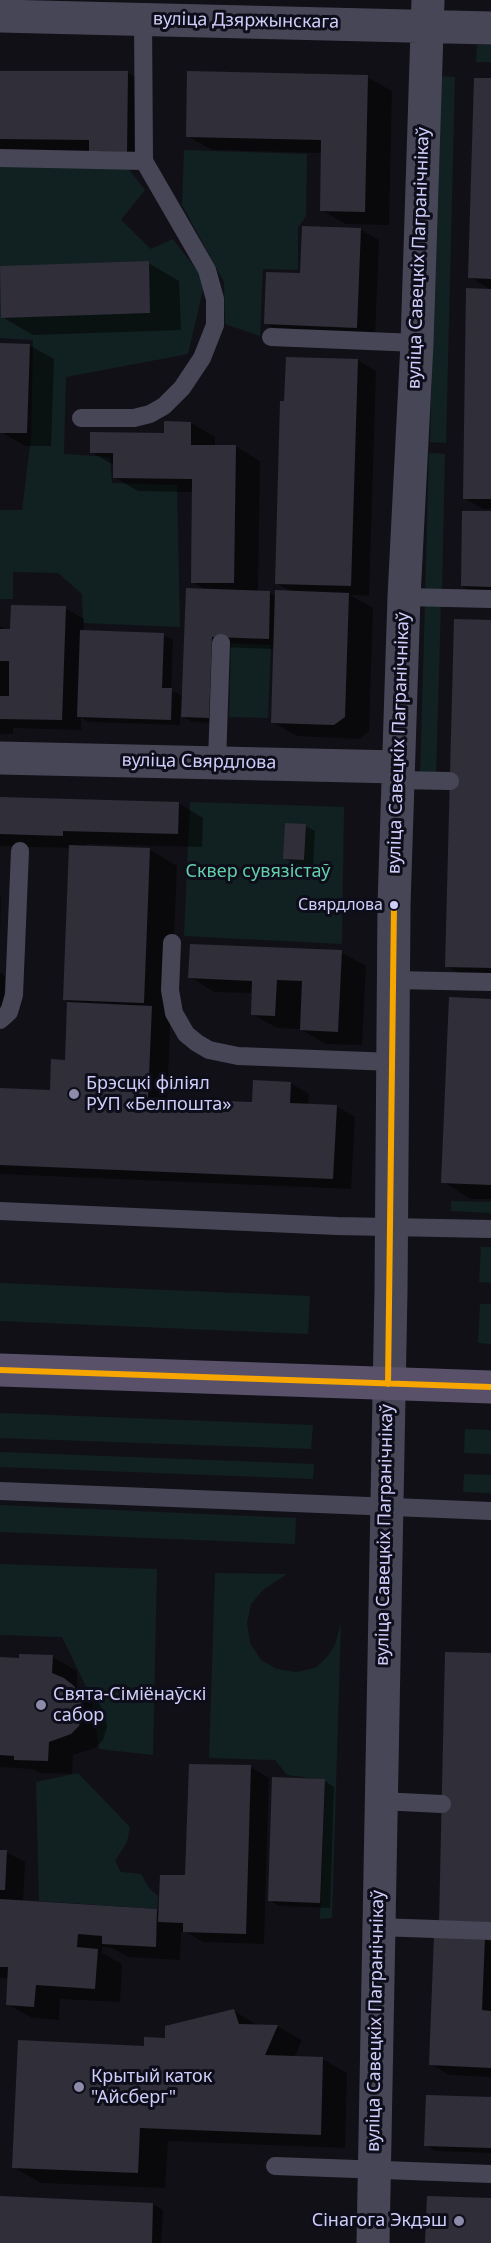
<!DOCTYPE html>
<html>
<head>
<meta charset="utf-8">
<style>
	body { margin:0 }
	canvas { display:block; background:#111017 }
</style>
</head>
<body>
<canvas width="491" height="2243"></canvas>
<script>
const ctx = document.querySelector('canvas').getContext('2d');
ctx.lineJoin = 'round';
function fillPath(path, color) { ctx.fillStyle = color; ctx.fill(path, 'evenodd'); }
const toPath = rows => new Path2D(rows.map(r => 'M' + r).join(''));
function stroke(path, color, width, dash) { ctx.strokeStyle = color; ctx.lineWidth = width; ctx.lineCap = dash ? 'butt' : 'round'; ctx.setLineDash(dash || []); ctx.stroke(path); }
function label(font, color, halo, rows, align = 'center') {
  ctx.font = font + ' "Noto Sans",sans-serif'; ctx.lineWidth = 6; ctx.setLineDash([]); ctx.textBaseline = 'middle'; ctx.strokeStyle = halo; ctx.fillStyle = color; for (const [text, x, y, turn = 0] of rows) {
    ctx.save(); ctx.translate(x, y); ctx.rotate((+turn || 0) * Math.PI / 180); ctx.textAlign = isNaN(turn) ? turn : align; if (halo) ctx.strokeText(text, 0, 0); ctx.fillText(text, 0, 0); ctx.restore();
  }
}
const green = toPath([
	[477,45,491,45,491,62,476,62],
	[439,76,455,77,446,443,430,442],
	[184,150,307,154,306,216,298,228,298,270,263,269,260,336,225,324,224,282,182,205],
	[0,163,127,167,145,190,121,220,151,249,173,239,205,281,188,354,66,377,64,454,110,457,112,483,177,485,180,627,83,623,82,594,58,573,13,572,13,599,0,599,0,510,22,510,31,437,33,340,0,338],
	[429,453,445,454,442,593,425,593],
	[425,602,441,603,436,777,420,777],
	[231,643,271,645,268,718,229,717],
	[190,802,344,807,342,944,184,936],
	[451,1201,491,1202,491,1213,451,1211],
	[481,1247,491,1247,491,1283,479,1282],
	[0,1283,310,1296,308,1334,0,1321],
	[480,1304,491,1304,491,1344,478,1343],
	[0,1413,313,1425,311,1449,0,1438],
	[465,1429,491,1430,491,1454,464,1453],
	[0,1452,314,1464,313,1479,0,1467],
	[464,1474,491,1475,491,1493,463,1492],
	[0,1505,296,1518,295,1544,0,1532],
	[0,1564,157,1569,153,1755,99,1749,91,1697,62,1637,0,1635],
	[215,1573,287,1574,263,1590,251,1604,247,1623,250,1643,261,1660,277,1669,296,1672,315,1668,327,1657,335,1645,341,1623,332,1918,320,1919,325,1780,287,1775,275,1760,209,1758],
	[78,1773,130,1827,127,1842,115,1861,121,1872,141,1874,149,1888,158,1896,157,1909,39,1901,36,1782]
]);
const shadow = toPath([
	[0,72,128,73,152,87,152,165,0,162],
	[367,77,392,91,389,225,346,224,321,210,322,153,212,150,187,136],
	[491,80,491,290,470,277],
	[361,230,379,240,375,337,284,334,265,323,301,274],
	[148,263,179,281,181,330,33,335,2,317],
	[491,290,491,509,483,509,464,498],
	[0,344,29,345,54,359,51,446,25,446,1,432],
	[358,360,376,371,369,596,350,595,373,608,369,731,359,739,297,736,272,722,275,649,221,647,218,723,192,722,180,715,180,725,88,722,81,717,81,730,13,728,13,734,0,734,0,626,8,631,65,608,84,619,83,632,163,635,173,640,171,690,183,696,206,590,192,582,193,492,138,491,114,477,114,465,91,452,165,435,191,423,215,437,215,446,235,446,260,461,258,592,270,593,277,597,292,592,276,583,286,402],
	[491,513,491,600,487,600,462,586],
	[491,622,491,977,465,976,446,966],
	[0,798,178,803,203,818,202,847,87,844,87,847,149,849,177,866,167,1100,254,1104,290,1083,309,1094,308,1105,336,1106,355,1117,351,1189,0,1174,0,1090,51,1092,66,1062,69,1002,64,999,70,848,0,846],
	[305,826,315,831,313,864,294,864,284,858],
	[0,895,1,896,0,935],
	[341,952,366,966,362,1045,326,1044,300,1029,277,1028,252,1014,253,993,214,992,190,977],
	[0,973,5,976,4,1006,0,1006],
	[491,1000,491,1199,471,1199,443,1182],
	[21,1655,53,1657,77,1671,77,1687,98,1702,105,1713,107,1727,103,1740,95,1748,73,1755,72,1774,40,1773,32,1769,0,1767,0,1658,21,1659],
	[251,1767,269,1778,264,1944,203,1942,186,1932,181,1932,180,1960,128,1957,112,1948,102,1947,102,1953,122,1964,120,2002,60,1999,59,2020,32,2018,7,2004,9,1979,0,1978,0,1852,6,1852,25,1862,23,1902,156,1910,160,1912,187,1877],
	[325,1781,334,1787,330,1908,279,1906,269,1900],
	[484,1938,491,1942,491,2077,449,2075,431,2064],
	[234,2011,259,2026,277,2026,302,2040,294,2058,323,2059,347,2073,345,2148,168,2141,165,2188,41,2183,13,2167,145,2048],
	[491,2099,491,2153,435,2151,426,2145],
	[0,2198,153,2204,163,2210,161,2243,0,2243]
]);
const building = toPath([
	[0,71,128,71,127,152,89,151,89,140,0,139],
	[187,71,368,75,365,212,320,211,321,140,186,137],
	[474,78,491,78,491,279,468,278],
	[302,226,361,228,357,328,264,324,266,272,300,273],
	[149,261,150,313,1,318,0,266],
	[466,288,491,289,491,499,463,499],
	[0,343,30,344,27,433,0,433],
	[286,357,358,359,351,586,275,584,280,401,284,401],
	[164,421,191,422,191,445,236,445,234,583,191,583,192,479,113,478,113,453,90,453,90,432,164,433],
	[462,511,491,511,491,587,461,586],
	[186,588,270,591,269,639,212,637,209,718,181,717],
	[275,590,349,593,345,717,334,725,271,723],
	[11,605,66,606,62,720,0,719,0,696,9,696,9,661,0,661,0,629,10,629],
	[454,619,491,620,491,968,445,967],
	[80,630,164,633,162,688,172,688,171,720,77,717],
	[0,797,179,802,178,834,63,831,63,836,0,834],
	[285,823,306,824,304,860,283,859],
	[69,845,150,848,144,1003,63,1000],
	[190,944,342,950,338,1032,300,1030,302,981,277,980,275,1016,251,1015,252,981,188,978],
	[449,997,491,999,491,1185,441,1183],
	[67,1002,152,1006,148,1098,252,1102,253,1080,291,1082,290,1103,337,1105,333,1179,0,1165,0,1088,50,1090,51,1059,65,1060],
	[445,1652,491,1653,491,1925,439,1924],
	[19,1654,53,1655,52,1673,64,1678,74,1686,81,1698,83,1712,79,1726,71,1734,49,1742,48,1761,14,1760,14,1756,0,1755,0,1657,19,1658],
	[189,1764,251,1765,246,1934,183,1932,183,1923,158,1922,160,1875,185,1875],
	[272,1777,325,1779,320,1903,268,1901],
	[0,1850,7,1850,5,1890,0,1890],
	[0,1899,157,1909,156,1947,102,1944,102,1936,78,1934,77,1947,98,1949,95,1989,36,1985,34,2007,6,2005,8,1967,0,1967],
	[434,1935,485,1937,482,2010,491,2011,491,2068,429,2065],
	[234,2009,239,2024,278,2025,265,2055,323,2057,321,2135,140,2128,138,2173,12,2168,18,2040,144,2046,144,2037,165,2038,165,2026],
	[426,2095,491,2097,491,2148,424,2146],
	[0,2196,153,2203,152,2243,0,2243],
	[427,2196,491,2198,491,2243,425,2243]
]);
const lane = toPath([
	[0,158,144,161],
	[271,337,417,343],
	[81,418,134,418,150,414,164,406,182,388,202,358,215,325,215,299,207,270,144,161,143,19],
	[404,597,491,599],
	[217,762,221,643],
	[398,780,450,781],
	[172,943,170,990,174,1013,186,1034,197,1043,209,1050,238,1056,393,1062],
	[394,980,491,982],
	[0,1020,9,1012,14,995,20,851],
	[0,1211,337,1226,491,1229],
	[0,1491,491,1511],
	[380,1801,442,1804],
	[378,1927,491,1931],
	[275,2166,491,2174]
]);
const street = toPath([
	[0,16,491,28],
	[0,758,398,767],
	[373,2243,391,1290,394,905,404,597,417,343,428,0]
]);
const primary = toPath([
	[0,1370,491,1387]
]);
const bus1 = toPath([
	[0,1370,491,1387],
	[388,1384,394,905]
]);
const markers = [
	[394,905,5,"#cfcdf9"],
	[74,1094,6,"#8c8baa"],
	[41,1705,6,"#8c8baa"],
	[79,2087,6,"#8c8baa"],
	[459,2221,6,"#8c8baa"]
];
const busNames = [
	["Свярдлова",383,905]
];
const streetNames = [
	["вуліца Дзяржынскага",246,21,1],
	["вуліца Савецкіх Пагранічнікаў",419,258,-88],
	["вуліца Савецкіх Пагранічнікаў",399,743,-88],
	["вуліца Свярдлова",199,762,1],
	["вуліца Савецкіх Пагранічнікаў",385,1535,-89],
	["вуліца Савецкіх Пагранічнікаў",376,2021,-89]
];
const parkNames = [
	["Сквер сувязістаў",258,872]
];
const poiNames = [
	["Брэсцкі філіял",86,1084],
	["РУП «Белпошта»",86,1105],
	["Свята-Сіміёнаўскі",53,1695],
	["сабор",53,1716],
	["Крытый каток",91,2077],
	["\"Айсберг\"",91,2098],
	["Сінагога Экдэш",447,2221,"right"]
];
fillPath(green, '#112021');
fillPath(shadow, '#0007');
fillPath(building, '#2f2e39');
stroke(lane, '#474657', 18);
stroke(street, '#474657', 33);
stroke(primary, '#585169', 33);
stroke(bus1, '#f7a600', 6);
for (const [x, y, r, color] of markers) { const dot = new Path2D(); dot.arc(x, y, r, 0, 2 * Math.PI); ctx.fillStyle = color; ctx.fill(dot); stroke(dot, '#0e0d1a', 2); }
label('16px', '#cfcdf9', '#0e0d1a', busNames, 'right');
label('18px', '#cfcdf9', '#0e0d1a', streetNames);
label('18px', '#63ceac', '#0e0d1a', parkNames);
label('18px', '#cfcdf9', '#0e0d1a', poiNames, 'left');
</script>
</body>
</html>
